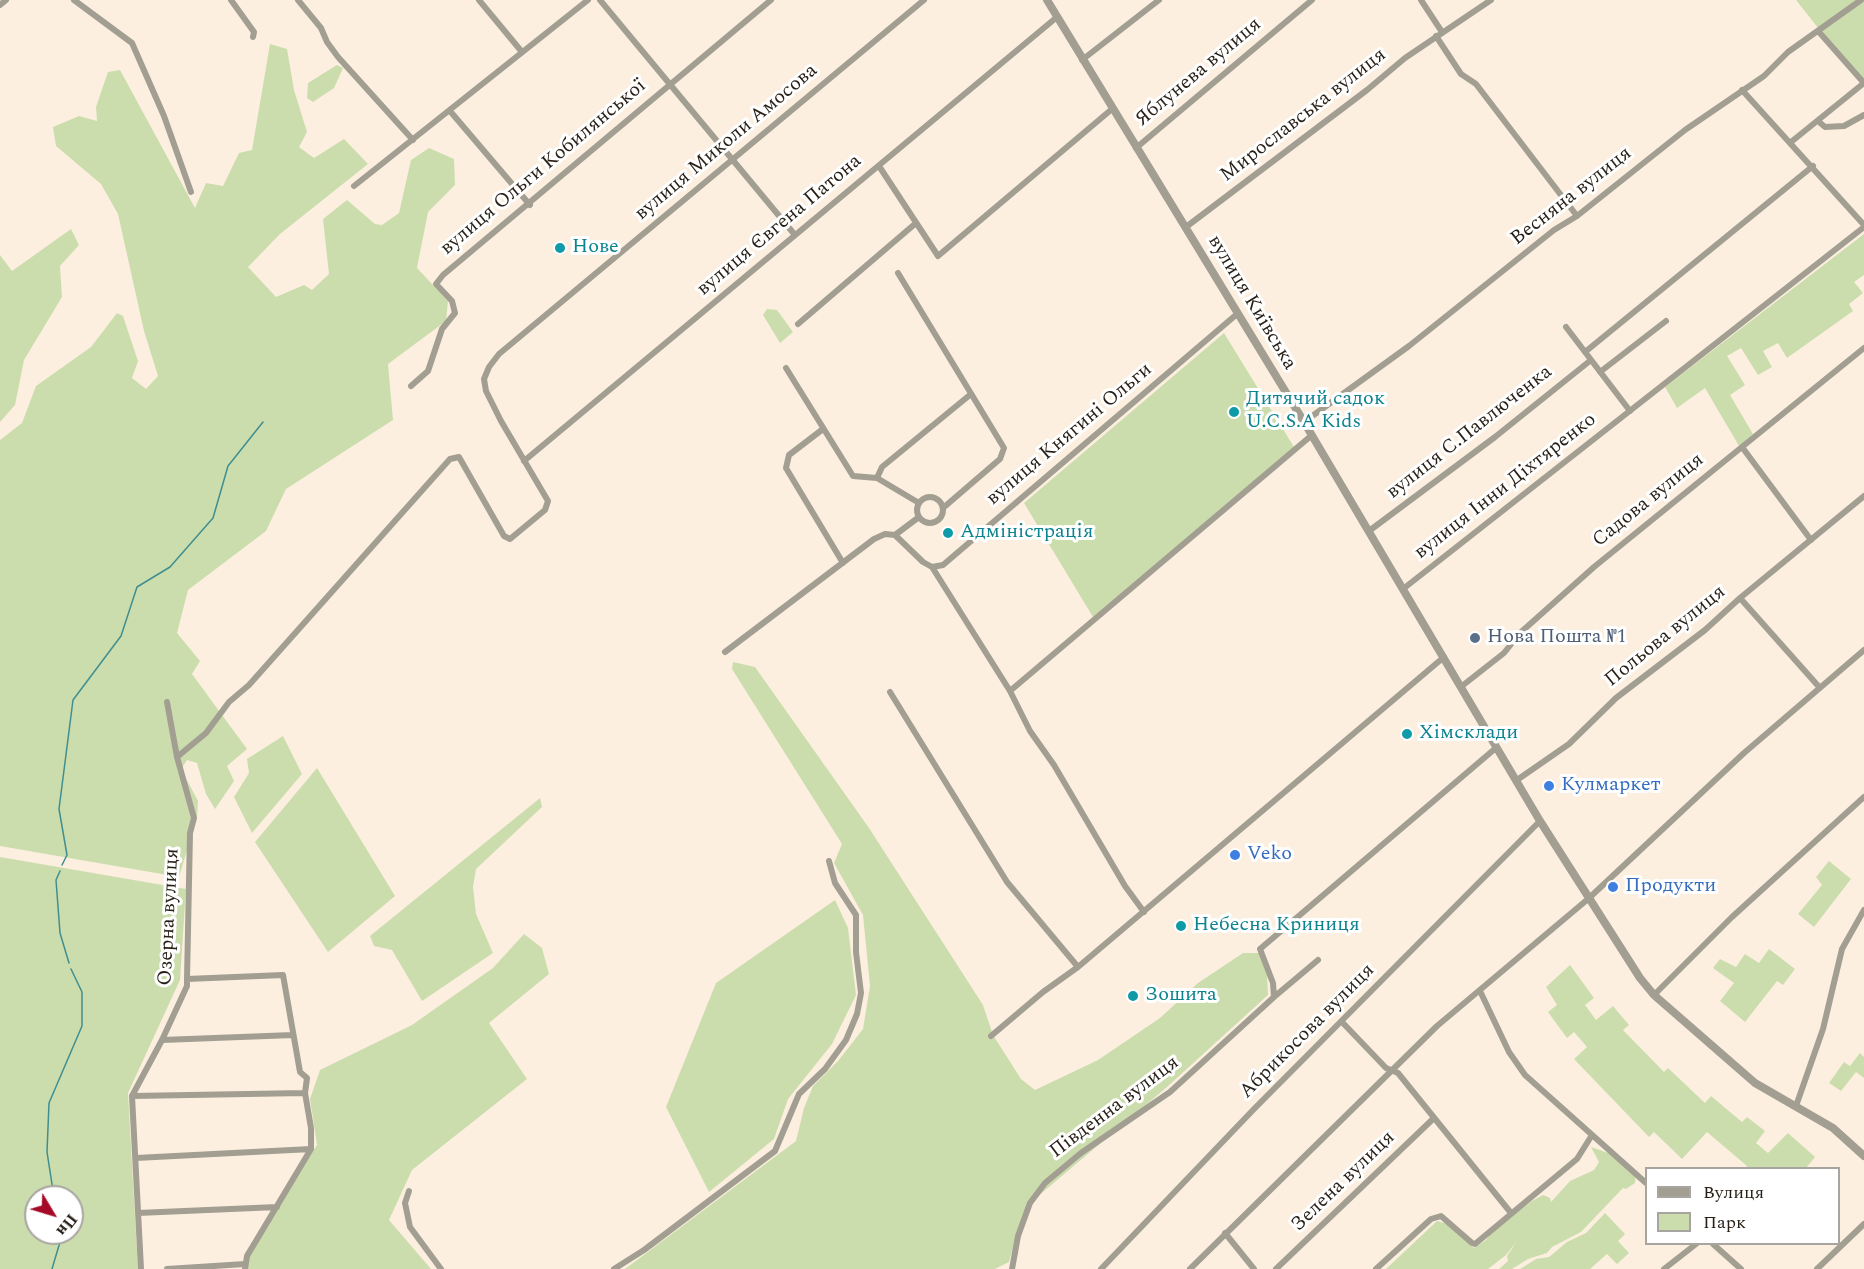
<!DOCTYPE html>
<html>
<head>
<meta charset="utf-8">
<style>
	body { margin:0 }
	#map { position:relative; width:1864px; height:1269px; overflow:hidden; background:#fcefe0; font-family:Spectral,serif }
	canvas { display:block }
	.legend { position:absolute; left:1645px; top:1167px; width:195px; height:78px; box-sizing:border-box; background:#fefffe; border:2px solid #a8a5a1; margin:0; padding:8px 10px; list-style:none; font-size:18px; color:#271f16 }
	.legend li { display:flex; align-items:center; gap:12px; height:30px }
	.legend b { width:30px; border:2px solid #a8a5a1 }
	.north { position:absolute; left:24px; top:1185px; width:60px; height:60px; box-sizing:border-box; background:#fefffe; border:2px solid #a8a5a1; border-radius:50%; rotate:128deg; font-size:16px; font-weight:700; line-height:24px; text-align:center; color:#271f16 }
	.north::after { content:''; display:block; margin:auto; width:21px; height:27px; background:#a40926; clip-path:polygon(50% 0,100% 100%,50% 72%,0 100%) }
</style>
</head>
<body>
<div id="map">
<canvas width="1864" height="1269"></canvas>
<ul class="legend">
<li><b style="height:8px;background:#a29e92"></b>Вулиця</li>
<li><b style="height:16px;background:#ccddad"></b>Парк</li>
</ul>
<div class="north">Пн</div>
</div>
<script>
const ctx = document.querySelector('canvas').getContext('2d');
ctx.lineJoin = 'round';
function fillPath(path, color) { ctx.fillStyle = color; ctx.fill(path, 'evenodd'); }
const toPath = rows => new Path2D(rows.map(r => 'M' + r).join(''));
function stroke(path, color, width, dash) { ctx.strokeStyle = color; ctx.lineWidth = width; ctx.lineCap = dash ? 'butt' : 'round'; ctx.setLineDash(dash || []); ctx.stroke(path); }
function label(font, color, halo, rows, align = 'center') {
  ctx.font = font + ' Spectral,serif'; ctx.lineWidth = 6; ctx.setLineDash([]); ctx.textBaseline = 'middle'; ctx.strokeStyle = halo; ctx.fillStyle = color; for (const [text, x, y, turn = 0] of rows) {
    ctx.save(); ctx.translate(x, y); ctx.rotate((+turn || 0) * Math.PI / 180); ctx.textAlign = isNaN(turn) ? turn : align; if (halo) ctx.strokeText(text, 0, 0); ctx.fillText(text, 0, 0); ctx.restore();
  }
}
const green = toPath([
	[1796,0,1864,0,1864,86],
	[270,44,287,49,294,90,307,132,299,147,314,158,344,139,368,164,280,234,248,267,276,297,304,285,312,290,329,274,323,219,347,200,375,224,382,225,399,213,411,160,429,148,454,159,455,185,428,212,417,268,448,301,446,321,388,364,393,420,286,489,266,531,188,590,177,633,200,661,192,674,247,749,227,766,234,781,215,809,206,794,197,763,187,760,181,769,198,801,197,817,179,877,0,846,0,440,22,423,36,386,91,347,117,313,123,316,138,361,132,378,146,389,158,376,144,331,118,214,101,184,56,146,53,127,79,116,97,121,96,107,108,72,120,70,195,208,206,183,223,186,239,153,252,150],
	[337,65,343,68,334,88,313,102,307,98,308,83],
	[71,229,79,245,60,266,62,297,24,360,15,405,0,422,0,255,12,271],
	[1864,234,1864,275,1854,282,1863,293,1849,304,1853,311,1787,358,1778,343,1763,351,1772,367,1758,375,1741,348,1727,356,1745,385,1730,395,1753,434,1739,446,1705,388,1677,408,1665,387],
	[767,309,777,310,793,332,780,343,763,315],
	[1224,333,1294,447,1093,617,1024,503],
	[733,662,755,667,869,828,983,1005,993,1035,1021,1079,1035,1090,1098,1060,1160,1018,1198,983,1243,953,1259,953,1267,975,1268,995,1167,1087,1030,1203,1019,1226,1009,1262,995,1269,625,1269,796,1141,804,1108,813,1086,838,1061,863,1029,870,986,863,915,834,863,842,844,732,669],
	[283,736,302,774,252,833,234,797,249,773,247,759],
	[317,768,395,896,328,952,255,842],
	[540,798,542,807,476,869,473,887,476,914,493,953,422,1001,392,950,374,946,370,936],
	[0,857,186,889,180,980,128,1093,138,1269,0,1269],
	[36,1197,72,1197,72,1233,36,1233],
	[1829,861,1851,879,1814,927,1798,914,1822,885,1816,877],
	[835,900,848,928,856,995,832,1044,788,1099,774,1139,709,1192,666,1107,716,983],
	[524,934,542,948,549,974,489,1023,527,1079,412,1170,389,1220,431,1269,243,1269,245,1253,317,1145,310,1099,320,1070,412,1025,493,968],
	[1769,949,1795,969,1783,985,1777,981,1745,1022,1720,1001,1734,983,1713,968,1720,959,1736,967,1745,954,1759,963],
	[1570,965,1594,998,1585,1005,1596,1020,1613,1006,1629,1025,1623,1030,1664,1072,1668,1068,1705,1103,1711,1096,1742,1122,1747,1117,1765,1131,1756,1143,1768,1153,1788,1133,1815,1157,1806,1168,1746,1168,1747,1166,1707,1132,1682,1159,1654,1132,1649,1137,1574,1059,1587,1047,1574,1032,1567,1038,1548,1012,1557,1005,1546,987],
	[1860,1053,1864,1057,1864,1078,1856,1072,1841,1091,1829,1083,1844,1062,1850,1066],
	[1591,1147,1614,1155,1636,1173,1635,1183,1626,1189,1623,1188,1581,1232,1552,1247,1547,1253,1528,1259,1512,1269,1499,1269,1508,1261,1507,1256,1517,1241,1506,1255,1488,1269,1386,1269,1437,1221,1447,1224,1474,1248,1486,1240,1494,1229,1532,1201,1543,1195,1550,1198,1551,1202,1570,1181,1594,1170,1599,1162],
	[1605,1213,1625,1234,1618,1241,1629,1253,1617,1264,1607,1254,1590,1269,1520,1269,1536,1259,1549,1257,1567,1242,1586,1233]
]);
const stream = toPath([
	[62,865,67,855,59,809,73,700,121,636,137,587,170,567,213,518,228,466,263,422],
	[60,871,56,880,60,933,69,963],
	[54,1197,47,1152,49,1103,82,1026,82,992,71,969],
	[52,1269,60,1242,59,1233]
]);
const minor = toPath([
	[74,0,132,43,164,116,191,192],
	[231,0,254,32,253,37],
	[298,0,321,28,327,42,338,57,413,140],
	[479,0,522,52],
	[600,0,795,235],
	[1421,0,1442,32],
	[0,5,6,0],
	[1436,36,1461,74,1476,84,1577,216],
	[1082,60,1159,0],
	[1742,90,1864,225],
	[450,111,530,205],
	[1818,121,1825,127,1844,126,1864,115],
	[1791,142,1864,83,1819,32],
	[1136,148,1312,0],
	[879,166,938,256,1112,109],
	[354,186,588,0],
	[1186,227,1367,90,1405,58,1491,0],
	[898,273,1004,448,1000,459,943,508],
	[798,324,916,223],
	[1566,327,1630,411],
	[1585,352,1813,166],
	[786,368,853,476,877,478,919,503],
	[1600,372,1666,321],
	[411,386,428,371,442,329,455,313,452,301,436,284,443,275,771,0],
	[1304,422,1409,346,1554,230,1577,216,1685,130,1764,76,1788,52,1861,0],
	[823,429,789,455,786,468,843,563],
	[1742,447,1811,540],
	[524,461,1057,17],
	[877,478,882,467,971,394],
	'917 510a13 13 0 1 1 26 0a13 13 0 1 1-26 0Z',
	[1369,531,1495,437,1591,360],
	[895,535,923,562,932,567,943,565,1237,314],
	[932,567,1010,691,1030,731,1054,765,1125,886,1144,912],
	[1403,589,1864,227],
	[1740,598,1820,688],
	[725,652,874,539,885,534,895,535,919,517],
	[1462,686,1504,653,1520,633,1594,567,1864,348],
	[1010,691,1312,435],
	[890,692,1007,882,1078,967],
	[177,757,206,733,229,702,249,685,450,459,459,457,504,536,510,539,545,510,548,501,501,421,486,391,484,379,489,367,499,354,924,0],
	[1517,780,1569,744,1616,698,1705,630,1740,598,1864,496],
	[187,979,283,975,300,1072,307,1078,305,1093,311,1128,311,1149,247,1256,245,1269],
	[1480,991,1509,1052,1525,1075,1646,1183],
	[1654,995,1732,917,1864,797],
	[1274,997,1318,960],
	[1342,1022,1386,1068,1398,1073,1511,1213],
	[991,1036,1043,992,1078,967,1444,657],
	[162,1040,293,1035],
	[132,1096,305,1093],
	[1796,1106,1823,1029,1842,949,1864,910],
	[136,1158,311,1149],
	[409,1191,405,1203,410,1227,441,1269],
	[138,1213,277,1207],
	[1225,1233,1254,1269],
	[1713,1244,1741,1269],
	[141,1269,132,1096,162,1040,187,986,187,979,190,833,194,818,177,757,167,702],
	[167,1269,245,1264],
	[614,1269,644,1250,775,1151,799,1094,825,1069,846,1040,857,1014,861,993,856,952,856,915,835,883,829,861],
	[1012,1269,1018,1236,1030,1203,1045,1183,1081,1153,1170,1092,1274,997,1273,983,1260,949,1497,747],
	[1101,1269,1254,1109,1540,821],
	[1190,1269,1437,1026,1588,899,1744,753,1864,650],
	[1276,1269,1434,1118],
	[1376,1269,1431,1219,1441,1216,1472,1243,1475,1244,1577,1159,1592,1135],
	[1664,1269,1696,1244],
	[1817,1269,1864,1224]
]);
const tertiary = toPath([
	[1047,0,1304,422,1540,821,1640,978,1654,995,1755,1083,1833,1128,1864,1156]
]);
const markers = [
	[560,248,6,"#0f9aa8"],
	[1234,412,6,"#0f9aa8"],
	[948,533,6,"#0f9aa8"],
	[1475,638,6,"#5c6f8a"],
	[1407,734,6,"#0f9aa8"],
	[1549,786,6,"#3f7fe0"],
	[1235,855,6,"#3f7fe0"],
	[1613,887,6,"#3f7fe0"],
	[1181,926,6,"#0f9aa8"],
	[1133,996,6,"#0f9aa8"]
];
const streetNames = [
	["Яблунева вулиця",1199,73,-40],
	["Мирославська вулиця",1304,116,-38],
	["вулиця Миколи Амосова",727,143,-40],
	["вулиця Ольги Кобилянської",544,168,-40],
	["Весняна вулиця",1572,197,-38],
	["вулиця Євгена Патона",780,226,-40],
	["вулиця Київська",1251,303,59],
	["вулиця С.Павлюченка",1470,433,-38],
	["вулиця Княгині Ольги",1070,435,-40],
	["вулиця Інни Діхтяренко",1506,487,-38],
	["Садова вулиця",1649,501,-39],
	["Польова вулиця",1666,637,-39],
	["Озерна вулиця",170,917,-87],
	["Абрикосова вулиця",1308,1032,-45],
	["Південна вулиця",1115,1108,-37],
	["Зелена вулиця",1344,1182,-44]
];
const cultureNames = [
	["Нове",572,248],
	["Дитячий садок",1246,400],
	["U.C.S.A Kids",1246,423],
	["Адміністрація",960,533],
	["Хімсклади",1419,734],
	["Небесна Криниця",1193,926],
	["Зошита",1145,996]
];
const serviceNames = [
	["Нова Пошта №1",1487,638]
];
const shopNames = [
	["Кулмаркет",1561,786],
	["Veko",1247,855],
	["Продукти",1625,887]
];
fillPath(green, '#ccddad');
stroke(stream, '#3f8e90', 1.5);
stroke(minor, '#a29e92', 6);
stroke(tertiary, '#a29e92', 8);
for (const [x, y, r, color] of markers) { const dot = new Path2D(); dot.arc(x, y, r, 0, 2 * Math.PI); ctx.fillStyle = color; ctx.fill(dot); stroke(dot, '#fefffe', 2); }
label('20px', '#271f16', '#fefffe', streetNames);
label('20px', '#0d838f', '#fefffe', cultureNames, 'left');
label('20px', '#4e5e75', '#fefffe', serviceNames, 'left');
label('20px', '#366cbe', '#fefffe', shopNames, 'left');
</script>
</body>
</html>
